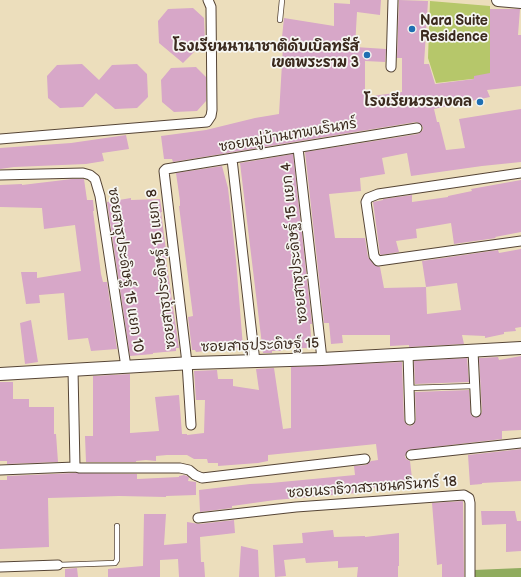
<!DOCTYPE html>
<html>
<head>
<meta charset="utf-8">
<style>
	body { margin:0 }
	canvas { display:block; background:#ecdebc }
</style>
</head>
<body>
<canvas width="521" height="577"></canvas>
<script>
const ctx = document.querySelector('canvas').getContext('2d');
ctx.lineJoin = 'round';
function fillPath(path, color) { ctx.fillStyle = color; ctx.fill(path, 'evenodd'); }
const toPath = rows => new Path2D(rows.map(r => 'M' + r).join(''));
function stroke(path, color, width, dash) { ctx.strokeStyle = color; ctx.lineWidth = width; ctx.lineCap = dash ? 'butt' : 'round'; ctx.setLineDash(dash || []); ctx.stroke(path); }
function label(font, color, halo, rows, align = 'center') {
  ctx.font = font + ' "Balsamiq Sans","Playpen Sans Thai",sans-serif'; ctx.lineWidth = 3.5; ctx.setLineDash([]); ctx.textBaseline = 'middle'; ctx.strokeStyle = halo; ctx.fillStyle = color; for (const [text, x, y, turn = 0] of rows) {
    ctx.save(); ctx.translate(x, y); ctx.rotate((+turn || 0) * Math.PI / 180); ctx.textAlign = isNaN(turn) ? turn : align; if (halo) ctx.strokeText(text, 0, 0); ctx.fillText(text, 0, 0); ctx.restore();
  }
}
const green = toPath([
	[430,1,490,6,490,77,436,83,428,58]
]);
const forest = toPath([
	[521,568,521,577,474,577,474,570]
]);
const building = toPath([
	[350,0,381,0,380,15,357,12,355,47,386,49,385,62,365,61,365,97,402,92,402,58,397,58,399,0,428,1,424,64,429,64,435,84,474,79,474,76,490,73,490,9,520,9,518,35,521,35,521,86,487,90,490,97,434,109,437,122,439,122,446,150,465,148,459,119,521,109,521,162,482,166,411,176,407,153,382,158,385,174,360,178,361,191,329,194,335,238,365,238,368,257,374,265,380,267,384,288,426,287,422,261,498,250,499,253,521,249,521,327,515,328,516,331,504,332,504,334,485,338,485,336,462,335,464,344,409,347,409,345,390,346,390,335,342,335,343,343,331,344,329,323,324,323,305,152,418,134,423,130,423,127,419,123,416,122,173,162,172,159,164,159,161,136,206,130,255,118,279,114,283,47,281,47,284,18,334,26,334,3,350,4],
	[457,283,461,310,427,314,426,287],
	[193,8,204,18,205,41,183,63,159,43,158,21,168,9],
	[82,64,99,80,112,65,137,64,147,74,148,97,137,108,115,109,96,93,83,107,60,108,48,98,47,76,57,65],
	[196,67,206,77,206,101,197,111,174,112,162,102,161,80,171,68],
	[126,135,129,149,102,153,104,161,86,164,14,167,0,169,0,148,71,143],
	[293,154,312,324,310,324,312,348,298,348,298,343,280,343,281,351,272,351,272,353,263,353,240,163],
	[222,166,228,188,236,260,243,347,196,352,195,350,192,350,188,317,193,316,179,206,180,206,180,201,176,173],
	[72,179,84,179,87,200,93,200,94,211,93,211,101,274,103,282,107,282,117,349,91,351,88,338,68,340,64,293,39,295,40,303,26,304,21,272,37,272,37,278,81,271,75,225,44,229,42,208,0,207,0,185,22,184,22,185],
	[521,180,521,232,495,237,496,238,454,244,451,223,416,229,417,238,396,241,399,252,381,255,380,254,373,202,383,200,383,199,412,195,412,202,448,197,448,196,472,191,471,189],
	[131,198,131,200,160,199,162,212,161,212,167,258,166,259,179,348,176,348,176,351,153,353,153,354,130,356,107,202],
	[31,320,38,362,25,364,20,323],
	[521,356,521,430,502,431,502,439,408,450,405,456,406,459,410,461,413,487,393,488,393,486,356,489,356,493,275,500,232,506,232,508,200,512,199,490,250,484,271,483,355,475,354,466,366,465,371,461,378,460,376,444,268,455,268,461,258,463,218,466,218,463,208,463,207,459,194,459,187,455,167,455,156,456,156,461,146,460,136,461,136,462,86,462,85,436,93,436,93,376,130,374,130,433,159,431,155,397,179,395,182,434,187,434,187,435,204,433,205,400,196,400,194,371,217,370,218,379,233,379,233,386,259,390,256,369,274,368,283,429,291,428,291,367,402,362,404,420,407,425,411,426,413,425,416,420,415,392,469,390,471,415,474,417,479,417,482,412,479,358,498,357,499,360],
	[467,358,469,382,415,384,414,361],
	[0,382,13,382,13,399,29,399,29,407,54,407,54,434,56,434,58,462,7,464,7,461,0,461],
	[521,449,521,481,482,483,482,484,470,485,468,455],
	[74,473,137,474,137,479,179,477,179,476,184,475,189,477,188,481,196,482,196,495,166,496,166,497,119,496,48,498,49,547,0,549,0,480,7,480,7,476],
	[463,501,464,577,442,577,442,564,437,565,432,503],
	[481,511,515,511,517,521,521,521,521,551,506,552,506,524,482,525],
	[144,514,166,514,164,545,187,543,187,522,199,524,234,520,235,533,200,537,201,562,204,562,205,577,179,577,178,559,160,560,160,577,108,577,108,569,143,566],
	[333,530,334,537,365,536,365,537,399,533,399,566,398,566,398,577,357,577,358,567,338,568,338,561,306,563,305,558,284,560,286,576,275,577,273,545,303,543,302,533],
	[241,546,258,550,259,577,239,577],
	[77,568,78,577,65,577,65,569]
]);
const service = toPath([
	[280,20,282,0],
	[409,388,474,386],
	[58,565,115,563,117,560,117,526]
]);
const minor = toPath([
	[391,67,393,0],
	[0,139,207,122,211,116,212,110,211,7,208,0],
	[298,148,322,359],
	[232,159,255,362],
	[521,173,378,194,368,198,366,202,374,256,378,261,521,241],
	[0,175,83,173,90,175,95,179,100,196,126,367],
	[473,351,476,412],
	[408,354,410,420],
	[73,370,75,467],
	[191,425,187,363,164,171,166,169,417,128],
	[411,455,521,443],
	[0,470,75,467,79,468,180,468,189,470,195,475,202,478,365,459],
	[198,518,296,507,464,495,469,498,470,503,470,577],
	[0,567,58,565]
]);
const tertiary = toPath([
	[498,0,521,2],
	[0,374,192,363,322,359,521,348]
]);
const markers = [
	[412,29,4,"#1f6fb2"],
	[367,55,4,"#1f6fb2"],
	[480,102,4,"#1f6fb2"]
];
const poiNames = [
	["Nara Suite",420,21,"left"],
	["Residence",420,37,"left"],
	["โรงเรียนนานาชาติดับเบิลทรีส์",359,47],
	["เขตพระราม 3",359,63],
	["โรงเรียนวรมงคล",472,102]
];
const streetNames = [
	["ซอยหมู่บ้านเทพนรินทร์",288,136,-10],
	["ซอยสาธุประดิษฐ์ 15 แยก 4",295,243,-96],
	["ซอยสาธุประดิษฐ์ 15 แยก 8",162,269,-97],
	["ซอยสาธุประดิษฐ์ 15 แยก 10",125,270,81],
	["ซอยสาธุประดิษฐ์ 15",260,346,-2],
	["ซอยนราธิวาสราชนครินทร์ 18",372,488,-4]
];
fillPath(green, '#b6c76a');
fillPath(forest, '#90ac5e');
fillPath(building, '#d7a7c8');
stroke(service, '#564536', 6);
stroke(minor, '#564536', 11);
stroke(tertiary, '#564536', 14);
stroke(service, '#fff', 4.5);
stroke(minor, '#fff', 9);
stroke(tertiary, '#fff', 12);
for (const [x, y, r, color] of markers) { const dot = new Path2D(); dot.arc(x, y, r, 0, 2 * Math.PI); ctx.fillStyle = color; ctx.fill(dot); stroke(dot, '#f6f6f2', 1.5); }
label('bold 14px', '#3b2a1e', '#f6f6f2', poiNames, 'right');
label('14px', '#3b2a1e', '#f6f6f2', streetNames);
</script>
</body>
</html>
